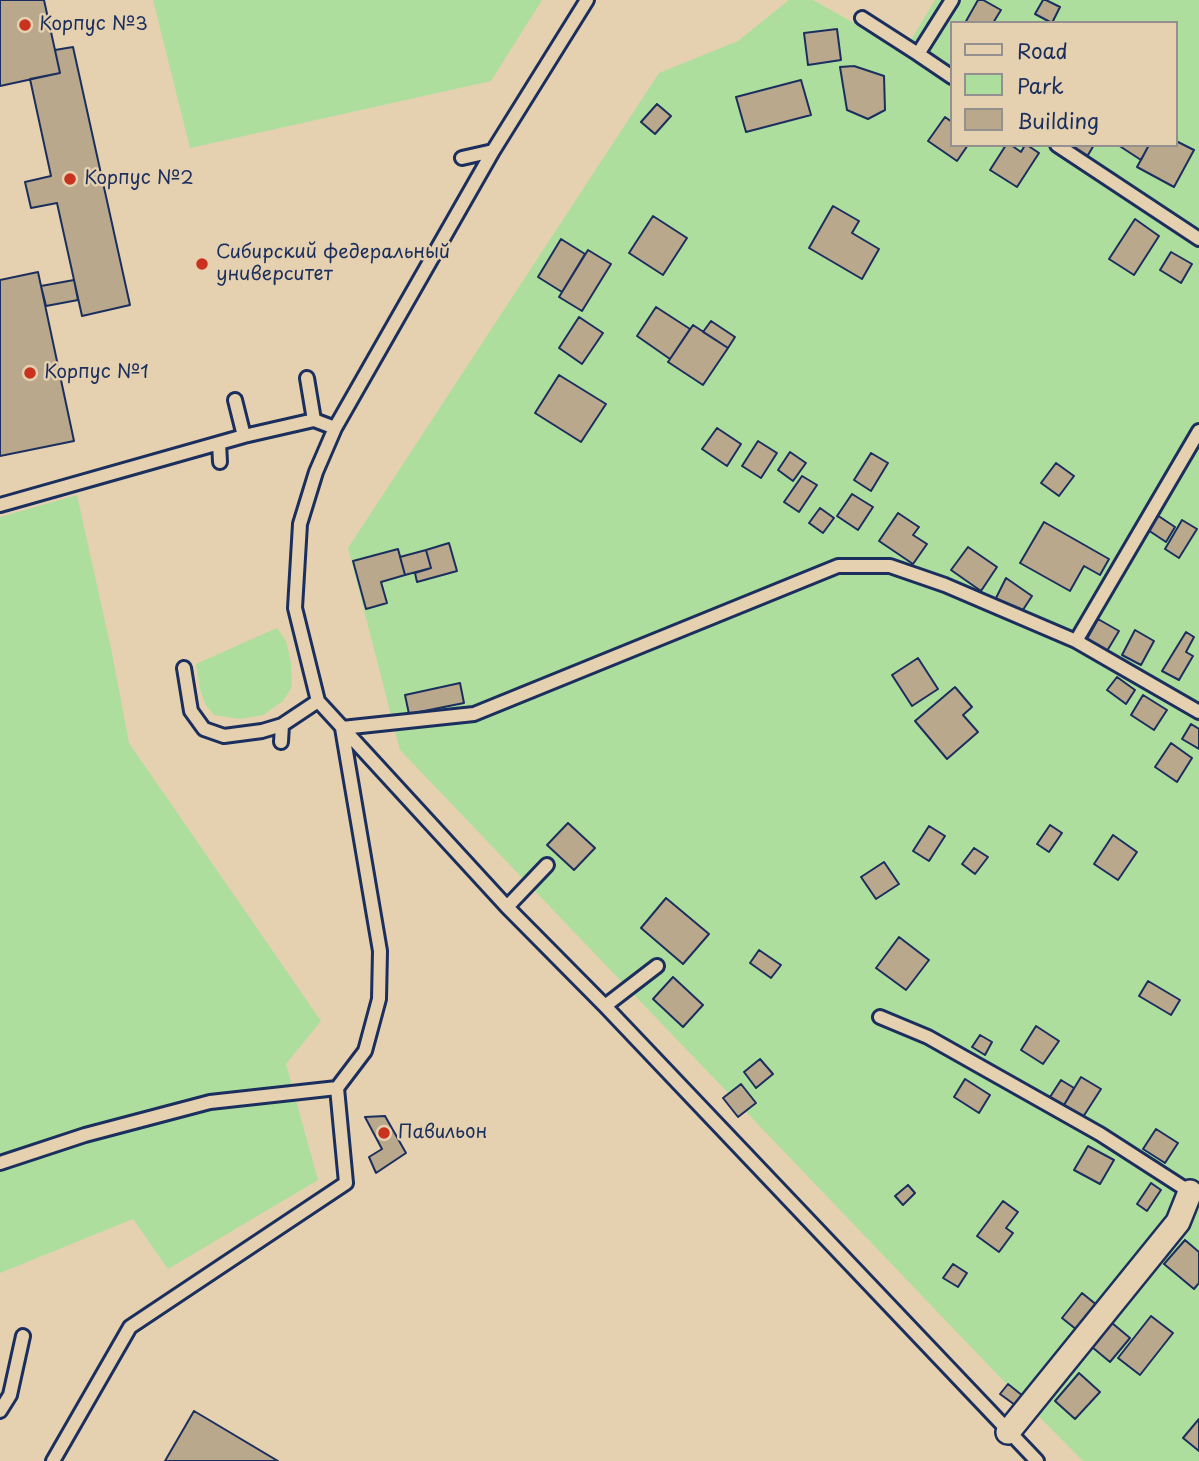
<!DOCTYPE html>
<html>
<head>
<meta charset="utf-8">
<style>
	body { margin:0 }
	#map { position:relative; width:1199px; height:1461px; overflow:hidden; background:#e5d0af; font-family:"Playpen Sans",sans-serif }
	canvas { display:block }
	.legend { position:absolute; left:950px; top:21px; width:228px; height:126px; box-sizing:border-box; background:#e5d0af; border:2px solid #94908f; margin:0; padding:9px 12px; list-style:none; font-size:21px; color:#1b2f5e }
	.legend li { display:flex; align-items:center; gap:14px; height:35px }
	.legend b { width:35px; border:2px solid #94908f }
</style>
</head>
<body>
<div id="map">
<canvas width="1199" height="1461"></canvas>
<ul class="legend">
<li><b style="height:9px;background:#e5d0af"></b>Road</li>
<li><b style="height:19px;background:#aede9e"></b>Park</li>
<li><b style="height:19px;background:#b9a88b"></b>Building</li>
</ul>
</div>
<script>
const ctx = document.querySelector('canvas').getContext('2d');
ctx.lineJoin = 'round';
function fillPath(path, color) { ctx.fillStyle = color; ctx.fill(path, 'evenodd'); }
const toPath = rows => new Path2D(rows.map(r => 'M' + r).join(''));
function stroke(path, color, width, dash) { ctx.strokeStyle = color; ctx.lineWidth = width; ctx.lineCap = dash ? 'butt' : 'round'; ctx.setLineDash(dash || []); ctx.stroke(path); }
function label(font, color, halo, rows, align = 'center') {
  ctx.font = font + ' "Playpen Sans",sans-serif'; ctx.lineWidth = 5; ctx.setLineDash([]); ctx.textBaseline = 'middle'; ctx.strokeStyle = halo; ctx.fillStyle = color; for (const [text, x, y, turn = 0] of rows) {
    ctx.save(); ctx.translate(x, y); ctx.rotate((+turn || 0) * Math.PI / 180); ctx.textAlign = isNaN(turn) ? turn : align; if (halo) ctx.strokeText(text, 0, 0); ctx.fillText(text, 0, 0); ctx.restore();
  }
}
const green = toPath([
	[153,0,542,0,491,81,190,148],
	[789,0,813,0,904,51,935,0,1199,0,1199,1461,1083,1461,992,1369,400,750,348,548,659,73,738,41],
	[952,23,1176,23,1176,145,952,145],
	[77,495,112,653,129,743,321,1021,286,1064,318,1180,168,1269,133,1219,0,1273,0,517],
	[277,628,286,641,291,662,292,687,283,701,263,715,240,719,214,715,205,704,200,689,196,664]
]);
const building = toPath([
	[0,0,44,0,60,73,0,86,0,0],
	[978,0,983,0,1001,10,993,23,965,23,978,0],
	[1043,0,1046,0,1060,7,1052,23,1035,14,1043,0],
	[837,29,841,60,808,65,804,33,837,29],
	[73,47,130,305,82,316,57,203,31,208,25,182,51,176,30,79,60,73,55,50,73,47],
	[854,66,884,76,885,110,868,119,847,110,840,67,854,66],
	[801,80,811,115,746,132,736,97,801,80],
	[657,104,671,116,655,134,641,122,657,104],
	[945,117,952,122,952,145,968,145,957,161,928,141,945,117],
	[1176,141,1194,150,1174,187,1137,167,1149,145,1176,145,1176,141],
	[1006,145,1011,145,1021,152,1025,145,1027,145,1039,153,1017,187,990,170,1006,145],
	[1075,145,1094,145,1085,160,1071,151,1075,145],
	[1118,145,1149,145,1141,160,1118,145],
	[833,206,859,221,852,233,879,249,862,279,809,248,833,206],
	[653,216,687,238,663,275,629,253,653,216],
	[1135,219,1159,236,1134,275,1109,259,1135,219],
	[561,239,585,254,562,292,538,277,561,239],
	[588,250,611,264,582,311,559,297,588,250],
	[1171,252,1192,264,1181,283,1160,270,1171,252],
	[38,272,74,441,0,456,0,280,38,272],
	[74,280,78,300,46,306,41,286,74,280],
	[656,307,690,329,670,359,637,336,656,307],
	[579,317,603,333,582,364,559,348,579,317],
	[711,321,735,337,728,348,703,332,711,321],
	[693,325,728,348,703,385,668,362,693,325],
	[559,375,606,404,581,442,535,413,559,375],
	[717,428,741,444,727,466,702,449,717,428],
	[758,441,777,453,761,478,742,466,758,441],
	[790,452,806,463,793,481,778,470,790,452],
	[871,453,888,463,871,491,854,480,871,453],
	[1056,463,1074,476,1059,496,1041,483,1056,463],
	[802,476,817,485,799,512,784,502,802,476],
	[852,494,873,507,858,530,837,516,852,494],
	[820,508,834,518,823,533,809,523,820,508],
	[898,513,919,527,913,535,927,544,913,564,879,541,898,513],
	[1157,515,1175,527,1166,542,1148,530,1157,515],
	[1182,520,1197,529,1179,558,1165,549,1182,520],
	[1044,522,1109,559,1100,575,1084,566,1070,591,1020,563,1044,522],
	[449,543,457,571,417,582,415,573,431,568,426,550,449,543],
	[968,547,997,567,981,591,951,570,968,547],
	[398,549,405,575,381,582,387,603,366,609,353,561,398,549],
	[426,550,431,568,405,575,400,557,426,550],
	[1006,578,1032,596,1019,616,995,600,1006,578],
	[1098,619,1119,631,1107,651,1087,639,1098,619],
	[1135,630,1154,641,1141,665,1122,655,1135,630],
	[1186,632,1194,637,1186,652,1193,656,1179,680,1162,671,1186,632],
	[918,658,938,689,912,706,892,675,918,658],
	[1117,677,1135,690,1126,704,1107,690,1117,677],
	[460,683,464,703,409,714,405,695,460,683],
	[955,687,972,707,963,715,978,732,947,759,915,721,955,687],
	[1143,695,1167,710,1154,730,1131,715,1143,695],
	[1191,724,1199,729,1199,749,1182,739,1191,724],
	[1171,743,1192,758,1177,782,1155,767,1171,743],
	[568,823,595,848,574,870,547,845,568,823],
	[1050,825,1062,833,1049,852,1037,844,1050,825],
	[929,826,945,836,929,861,913,851,929,826],
	[1113,835,1137,852,1118,880,1094,864,1113,835],
	[974,848,988,857,975,874,962,864,974,848],
	[884,862,899,884,876,899,861,877,884,862],
	[666,898,709,934,683,964,641,928,666,898],
	[899,937,929,960,906,990,876,968,899,937],
	[759,950,781,965,771,978,750,963,759,950],
	[673,977,703,1005,683,1027,653,999,673,977],
	[1148,981,1180,1000,1171,1015,1139,996,1148,981],
	[1036,1026,1059,1041,1043,1064,1021,1050,1036,1026],
	[980,1035,992,1042,985,1055,972,1047,980,1035],
	[760,1059,773,1074,756,1088,744,1072,760,1059],
	[1081,1077,1101,1089,1083,1117,1064,1105,1081,1077],
	[965,1079,990,1095,979,1113,954,1097,965,1079],
	[1061,1080,1074,1088,1064,1105,1050,1097,1061,1080],
	[741,1084,756,1103,738,1117,723,1098,741,1084],
	[385,1116,406,1153,376,1173,369,1157,382,1149,365,1117,385,1116],
	[1156,1129,1178,1143,1165,1163,1143,1149,1156,1129],
	[1088,1146,1114,1160,1100,1184,1074,1170,1088,1146],
	[1151,1183,1161,1190,1147,1211,1137,1204,1151,1183],
	[908,1185,915,1193,903,1205,895,1196,908,1185],
	[1003,1201,1018,1212,1006,1228,1013,1233,999,1252,977,1236,1003,1201],
	[1185,1240,1199,1252,1199,1283,1194,1289,1164,1264,1185,1240],
	[953,1264,967,1273,958,1287,943,1278,953,1264],
	[1082,1293,1098,1306,1077,1330,1062,1318,1082,1293],
	[1151,1316,1173,1333,1140,1375,1118,1358,1151,1316],
	[1112,1323,1130,1338,1110,1362,1092,1347,1112,1323],
	[1079,1373,1100,1392,1075,1419,1055,1401,1079,1373],
	[1008,1384,1023,1396,1015,1405,1000,1394,1008,1384],
	[194,1411,278,1461,165,1461,194,1411],
	[1199,1419,1199,1451,1183,1438,1199,1419]
]);
const lane = toPath([
	[587,0,493,151,335,428,316,472,300,524,295,608,318,701,507,907,605,1006,1037,1461],
	[952,0,918,54,952,77],
	[862,18,918,54],
	[1057,145,1199,239],
	[462,158,493,151],
	[307,378,314,420],
	[235,400,244,436],
	[219,443,220,462],
	[0,505,244,436,314,420,335,428],
	[1076,641,1199,431],
	[184,668,191,711,204,729,224,736,262,731,282,725,318,701],
	[281,742,282,725],
	[507,907,547,865],
	[605,1006,657,966],
	[880,1017,928,1037,1100,1134,1190,1192,1195,1194],
	[0,1163,85,1135,210,1102,337,1088,365,1051,379,999,380,951,342,728,474,714,838,566,890,566,945,585,1076,641,1199,712],
	[0,1411,10,1395,23,1336],
	[53,1461,130,1327,346,1183,337,1088]
]);
const street = toPath([
	[1008,1432,1178,1222,1190,1192]
]);
const markers = [
	[25,25,7,"#c8321e"],
	[70,179,7,"#c8321e"],
	[202,264,7,"#c8321e"],
	[30,373,7,"#c8321e"],
	[384,1133,7,"#c8321e"]
];
const poiNames = [
	["Корпус №3",39,25],
	["Корпус №2",84,179],
	["Сибирский федеральный",216,253],
	["университет",216,275],
	["Корпус №1",44,373],
	["Павильон",398,1133]
];
fillPath(green, '#aede9e');
fillPath(building, '#b9a88b');
stroke(building, '#1b2f5e', 2);
stroke(lane, '#1b2f5e', 18);
stroke(street, '#1b2f5e', 28);
stroke(lane, '#e5d0af', 12);
stroke(street, '#e5d0af', 23);
for (const [x, y, r, color] of markers) { const dot = new Path2D(); dot.arc(x, y, r, 0, 2 * Math.PI); ctx.fillStyle = color; ctx.fill(dot); stroke(dot, '#e5d0af', 2.5); }
label('19px', '#1b2f5e', '#e5d0af', poiNames, 'left');
</script>
</body>
</html>
